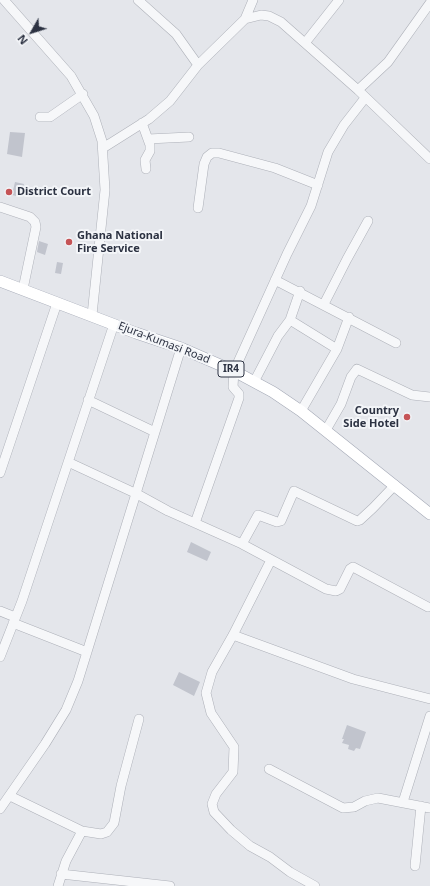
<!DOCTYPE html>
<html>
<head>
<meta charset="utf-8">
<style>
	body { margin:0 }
	#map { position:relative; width:430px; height:886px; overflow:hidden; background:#e4e6eb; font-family:"Noto Sans",sans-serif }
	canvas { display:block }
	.north { position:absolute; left:12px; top:12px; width:40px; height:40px; -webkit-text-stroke:3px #f3f5f8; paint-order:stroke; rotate:231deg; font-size:11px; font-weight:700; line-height:16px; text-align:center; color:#2c3242 }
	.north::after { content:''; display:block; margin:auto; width:14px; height:18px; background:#2c3242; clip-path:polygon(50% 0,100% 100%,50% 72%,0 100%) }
</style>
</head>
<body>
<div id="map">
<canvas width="430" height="886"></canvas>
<div class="north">N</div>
</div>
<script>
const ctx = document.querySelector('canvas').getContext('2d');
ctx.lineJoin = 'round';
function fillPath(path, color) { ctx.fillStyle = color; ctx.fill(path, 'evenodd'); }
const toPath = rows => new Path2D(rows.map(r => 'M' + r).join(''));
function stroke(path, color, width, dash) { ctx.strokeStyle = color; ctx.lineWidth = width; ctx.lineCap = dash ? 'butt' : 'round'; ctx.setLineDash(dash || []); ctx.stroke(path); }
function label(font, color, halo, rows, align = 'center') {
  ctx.font = font + ' "Noto Sans",sans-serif'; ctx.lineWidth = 4; ctx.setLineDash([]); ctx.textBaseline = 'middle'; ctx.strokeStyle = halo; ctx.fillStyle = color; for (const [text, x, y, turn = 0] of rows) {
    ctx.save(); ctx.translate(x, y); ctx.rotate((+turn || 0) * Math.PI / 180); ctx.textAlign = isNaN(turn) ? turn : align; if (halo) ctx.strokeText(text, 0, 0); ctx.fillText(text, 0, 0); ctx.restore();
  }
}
const building = toPath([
	[10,132,25,133,22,157,7,154],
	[15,182,24,184,21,197,12,195],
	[39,241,48,244,45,255,37,252],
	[57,262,63,263,61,274,55,273],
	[191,542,211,552,207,561,187,552],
	[179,672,200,682,194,696,173,685],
	[347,725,366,732,360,749,356,748,354,751,348,749,349,745,342,743,344,739,342,739]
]);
const minor = toPath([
	[4,0,71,76,94,116,102,141,105,190,92,315],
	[138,0,176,34,198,65],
	[245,19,253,0],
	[305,43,339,0],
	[358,90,388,62,430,3],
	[40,117,50,117,83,94],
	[142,123,150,145,150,151,145,160,146,169],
	[148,139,189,137],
	[103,148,149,119,170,101,198,65,245,19,261,15,269,16,281,22,358,90,430,159],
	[0,207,30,217,35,222,36,227,23,289],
	[198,208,204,164,207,157,212,153,219,153,275,168,318,185],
	[275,280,396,343],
	[324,304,347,259,368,221],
	[290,320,337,349],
	[254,382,278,336,290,320,300,291],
	[88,400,155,432],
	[301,411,337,349,349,317],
	[326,430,341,404,351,377,357,369,412,395,430,397],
	[68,462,137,494,168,511,242,544,326,589,336,591,340,589,350,569,353,567,428,607],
	[0,473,57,303],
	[195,523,239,398,239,394,233,387,234,371,287,254,311,206,328,152,344,125,365,98],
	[242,544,258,515,277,522,281,521,294,491,357,521,360,520,373,508,395,485],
	[271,560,233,635,212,672,206,693,211,713,234,747,233,772,216,794,212,804,214,812,231,830,250,846,270,857,290,872,315,886],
	[0,611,15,617],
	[13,623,87,652],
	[233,635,353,679,430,699],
	[0,657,22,601,114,324],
	[269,769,343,808,354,807,365,801,378,798,430,808],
	[10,796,82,831,101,834,107,832,114,823,121,786,139,719],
	[403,802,430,716],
	[0,809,45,744,66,710,78,681,181,348],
	[415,866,421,806],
	[61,874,170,886],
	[58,886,66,861,82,831]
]);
const major = toPath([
	[0,281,136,333,181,348,234,371,273,392,301,411,430,514]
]);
const markers = [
	[9,192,4,"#c55356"],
	[69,242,4,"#c55356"],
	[407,417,4,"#c55356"]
];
const shields = [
	[231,369,26]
];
const shieldNames = [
	["IR4",231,369]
];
const poiNames = [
	["District Court",17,192],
	["Ghana National",77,236],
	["Fire Service",77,249],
	["Country",399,411,"right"],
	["Side Hotel",399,424,"right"]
];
const streetNames = [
	["Ejura-Kumasi Road",164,343,21]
];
fillPath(building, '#c1c4cd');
stroke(minor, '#adb0b8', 10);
stroke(major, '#a4a9b6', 12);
stroke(minor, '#f6f7f9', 9);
stroke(major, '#fff', 11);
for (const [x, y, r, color] of markers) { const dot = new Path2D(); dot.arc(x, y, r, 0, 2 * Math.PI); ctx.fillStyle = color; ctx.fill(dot); stroke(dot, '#f3f5f8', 1.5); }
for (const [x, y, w] of shields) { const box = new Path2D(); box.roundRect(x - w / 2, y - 8, w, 16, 3); ctx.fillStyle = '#f3f5f8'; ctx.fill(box); stroke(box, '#2c3242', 1); }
label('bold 10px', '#2c3242', null, shieldNames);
label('bold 11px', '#2c3242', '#f3f5f8', poiNames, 'left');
label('11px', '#2c3242', '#f3f5f8', streetNames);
</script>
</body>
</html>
